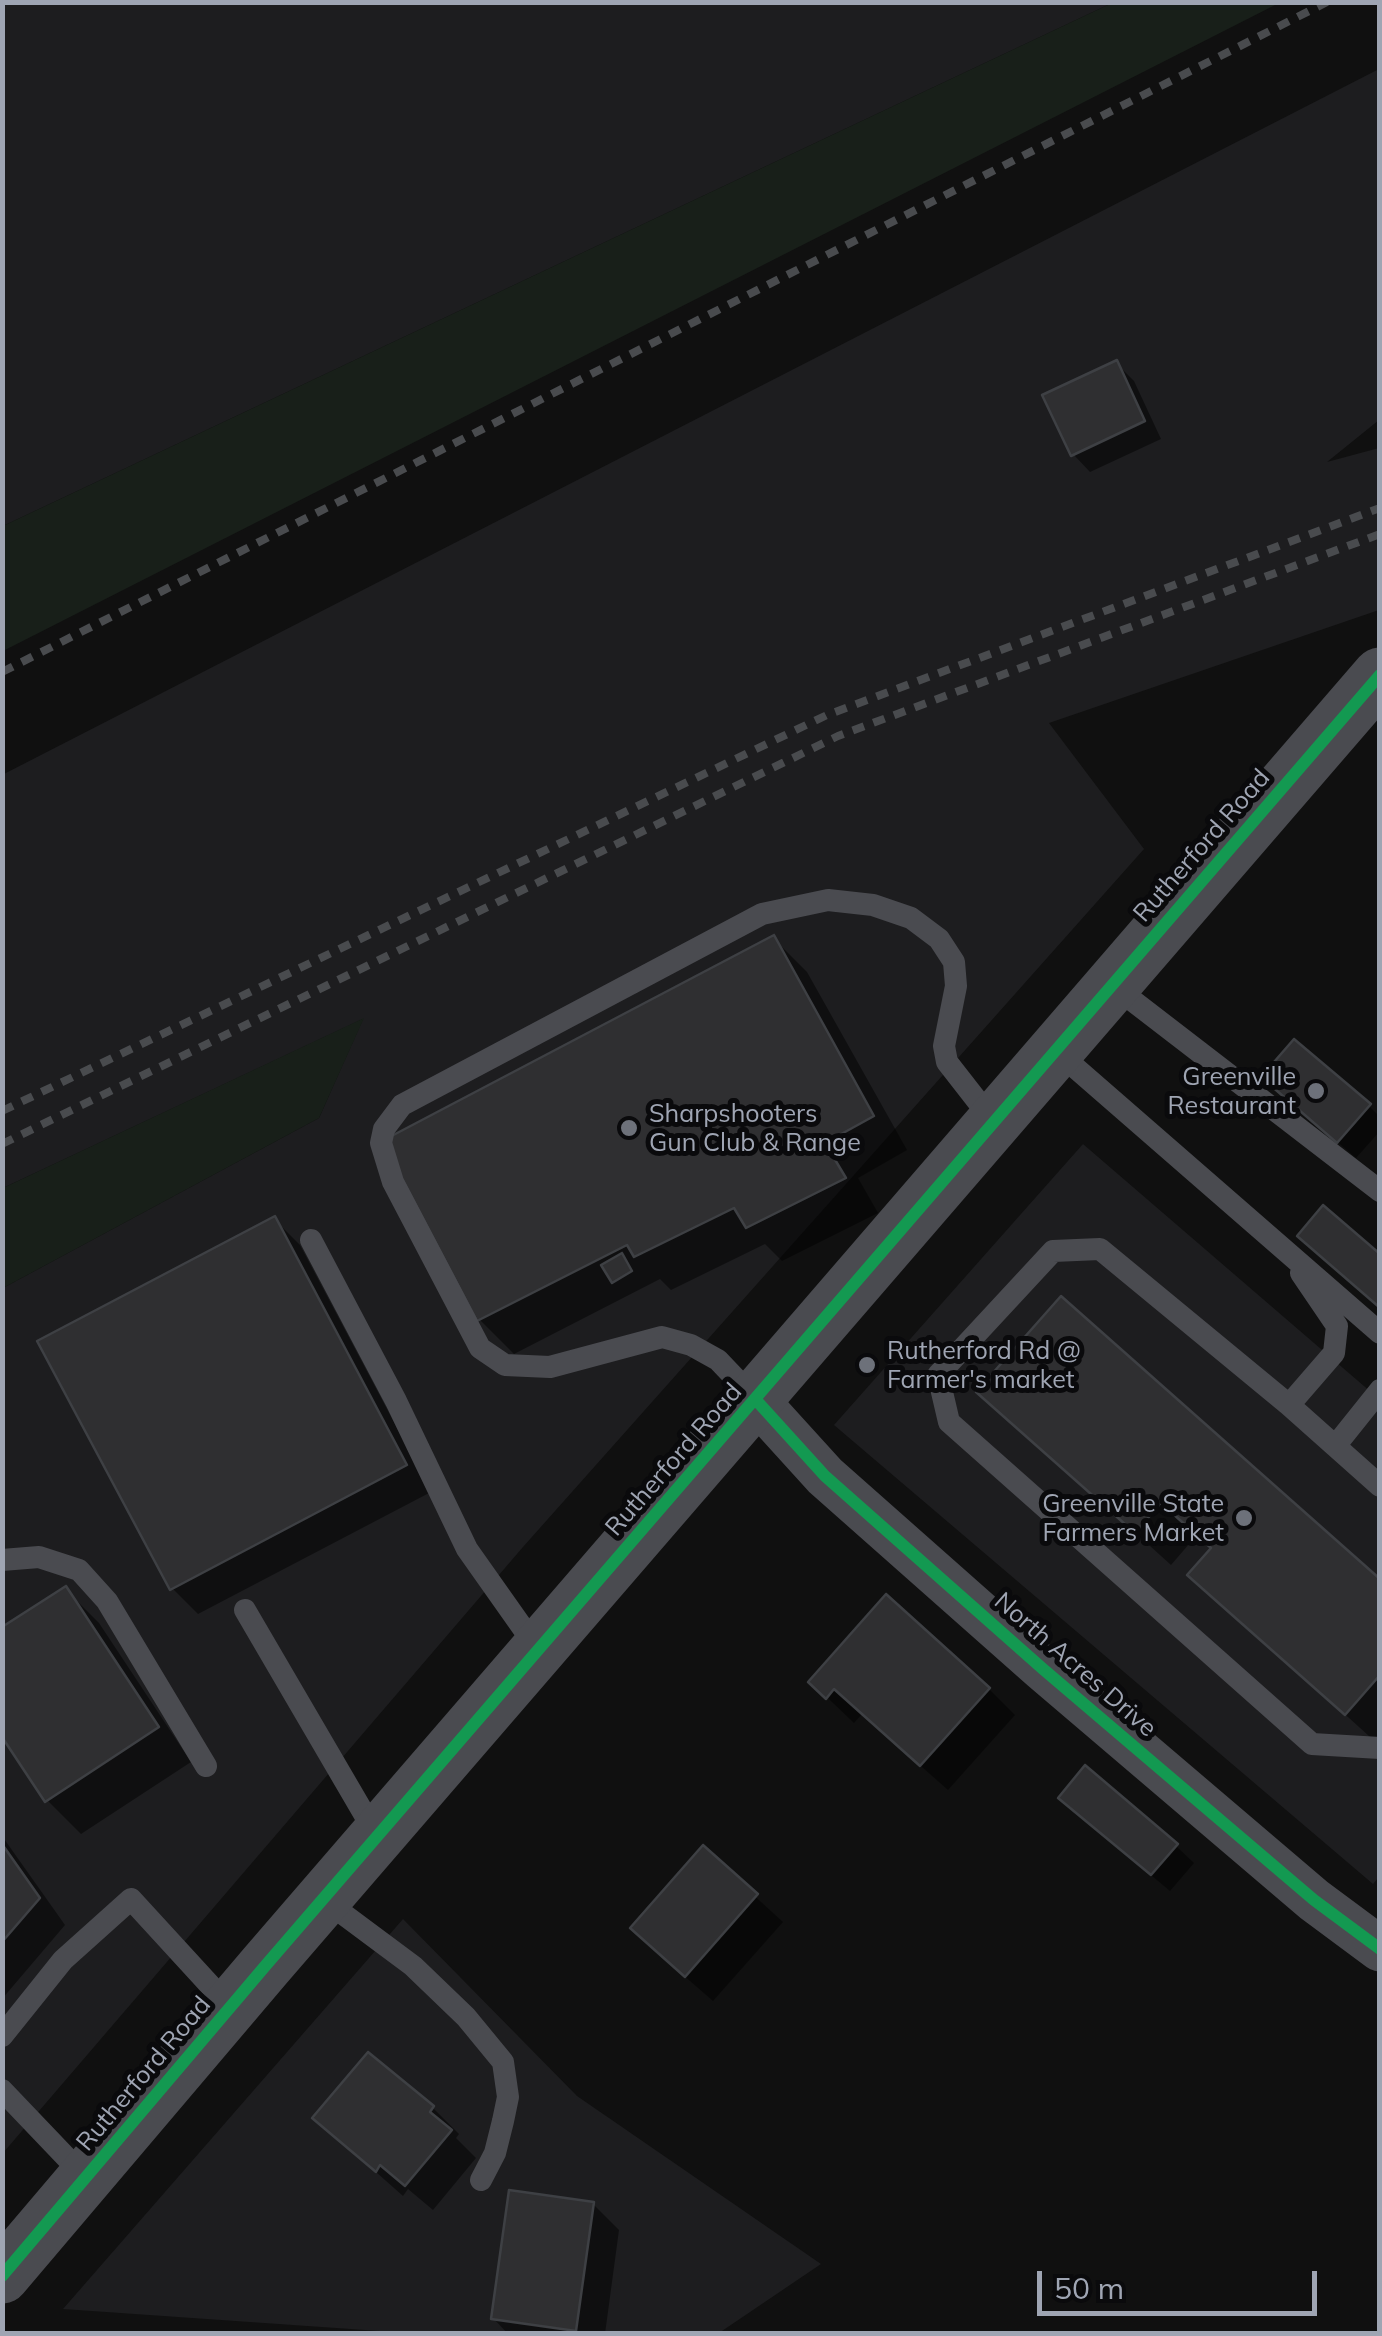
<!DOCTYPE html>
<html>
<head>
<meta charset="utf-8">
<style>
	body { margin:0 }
	#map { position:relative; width:1382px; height:2336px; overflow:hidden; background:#101010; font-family:Mulish,sans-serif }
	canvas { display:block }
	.frame { position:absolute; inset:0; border:5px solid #9fa5b3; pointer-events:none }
	.scale { position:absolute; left:1037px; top:2271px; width:280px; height:45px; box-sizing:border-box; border:5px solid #9fa5b3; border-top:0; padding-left:12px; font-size:30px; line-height:35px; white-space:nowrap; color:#9fa5b3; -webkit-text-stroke:8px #0a0a0c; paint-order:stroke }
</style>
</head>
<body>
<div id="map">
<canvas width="1382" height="2336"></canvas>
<div class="frame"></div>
<div class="scale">50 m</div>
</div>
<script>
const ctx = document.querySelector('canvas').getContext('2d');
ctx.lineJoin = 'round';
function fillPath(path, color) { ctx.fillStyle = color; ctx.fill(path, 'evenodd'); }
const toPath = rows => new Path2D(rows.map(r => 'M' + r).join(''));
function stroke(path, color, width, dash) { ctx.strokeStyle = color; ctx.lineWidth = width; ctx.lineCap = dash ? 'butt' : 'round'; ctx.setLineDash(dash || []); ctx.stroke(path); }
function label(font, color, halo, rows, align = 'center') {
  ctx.font = font + ' Mulish,sans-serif'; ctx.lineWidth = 10; ctx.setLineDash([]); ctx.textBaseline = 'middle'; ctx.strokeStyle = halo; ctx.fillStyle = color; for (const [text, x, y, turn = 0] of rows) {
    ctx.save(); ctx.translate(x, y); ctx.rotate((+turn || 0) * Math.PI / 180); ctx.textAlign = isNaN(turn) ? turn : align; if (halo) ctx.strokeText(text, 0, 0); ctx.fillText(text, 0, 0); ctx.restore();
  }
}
const built = toPath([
	[3,2,1112,3,3,526],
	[1379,69,1379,420,1327,462,1379,448,1379,610,1049,723,1144,849,523,1547,3,2153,3,1288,319,1118,363,1019,3,1188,2,775],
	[1083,1144,1379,1399,1379,1877,1373,1884,834,1425],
	[403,1919,577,2096,821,2264,719,2333,408,2333,63,2309]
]);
const green = toPath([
	[1112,3,1279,3,3,651,3,526],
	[364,1018,319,1118,3,1288,3,1188]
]);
const shadow = toPath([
	[1116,363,1134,381,1161,439,1090,472,1073,454],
	[773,938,807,972,907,1150,858,1178,878,1213,782,1261,765,1244,671,1290,660,1279,514,1354,480,1320],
	[1282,1094,1369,1106,1380,1117,1380,1131,1356,1158],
	[274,1219,300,1245,431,1492,198,1614,172,1588],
	[980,1392,1380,1582,1380,1746,1191,1575,1213,1550,1196,1536,1171,1565],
	[65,1589,99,1623,191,1762,81,1834,47,1800],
	[811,1682,989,1689,1015,1715,948,1790,862,1714,854,1723],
	[1079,1815,1176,1846,1194,1863,1170,1891],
	[2,1836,65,1925,2,1999],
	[703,1849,783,1922,713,2001,659,1954],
	[369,2055,433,2108,459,2134,456,2138,476,2158,433,2210,408,2189,403,2196,315,2118],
	[593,2204,619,2230,605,2334,508,2334,494,2319]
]);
const building = toPath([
	[1117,360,1145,421,1071,456,1042,395,1117,360],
	[774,935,874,1116,825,1143,846,1178,746,1228,734,1208,634,1257,627,1245,477,1321,382,1141,774,935],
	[1294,1039,1371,1104,1337,1143,1261,1077,1294,1039],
	[1323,1205,1380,1254,1379,1307,1297,1236,1323,1205],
	[275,1216,407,1465,170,1590,37,1341,275,1216],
	[622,1253,632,1271,612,1283,601,1265,622,1253],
	[1061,1296,1380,1579,1380,1675,1345,1715,1187,1575,1211,1548,1161,1503,1135,1533,976,1392,1061,1296],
	[66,1586,159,1727,45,1802,2,1737,2,1627,66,1586],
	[886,1594,990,1688,920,1766,834,1689,826,1699,808,1682,886,1594],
	[1085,1765,1178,1844,1151,1875,1058,1798,1085,1765],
	[2,1844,40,1898,2,1942,2,1844],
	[703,1845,758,1894,685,1977,630,1928,703,1845],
	[368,2052,434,2106,430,2112,452,2130,405,2186,380,2165,376,2172,312,2118,368,2052],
	[509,2190,594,2202,576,2331,491,2319,509,2190]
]);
const service = toPath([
	[1111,984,1380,1191],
	[1055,1050,1380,1333],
	[311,1240,396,1401,467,1549,539,1651],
	[756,1400,718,1360,691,1345,662,1337,550,1367,505,1365,480,1348,393,1182,381,1143,384,1129,402,1105,762,914,828,900,873,905,911,918,939,939,954,962,956,986,944,1046,947,1062,993,1121],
	[1289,1405,1334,1353,1337,1326,1301,1273],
	[1336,1445,1380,1390],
	[1380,1486,1289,1405,1100,1249,1053,1251,938,1375,949,1422,1312,1744,1380,1748],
	[2,1560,39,1557,79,1570,107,1601,206,1766],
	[245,1610,377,1836],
	[323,1899,413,1966,466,2017,503,2062,508,2097,503,2121,495,2153,481,2180],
	[2,2036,63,1960,131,1899,230,2007],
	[2,2090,86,2178]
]);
const minor = toPath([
	[756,1400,825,1476,1043,1669,1314,1900,1380,1949]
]);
const tertiary = toPath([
	[2,2276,266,1965,1380,675]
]);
const rail = toPath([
	[2,672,1327,2],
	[2,1111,827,715,1380,508],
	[2,1144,838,736,1380,534]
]);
const cycleway = toPath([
	[756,1400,825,1476,1043,1669,1314,1900,1380,1949],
	[2,2276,266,1965,1380,675]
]);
const markers = [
	[1316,1091,10,"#6d717a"],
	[629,1128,10,"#6d717a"],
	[867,1365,10,"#6d717a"],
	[1244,1518,10,"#6d717a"]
];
const streetNames = [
	["Rutherford Road",1202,846,-49],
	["Rutherford Road",674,1460,-49],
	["North Acres Drive",1075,1665,41],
	["Rutherford Road",144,2074,-50]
];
const poiNames = [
	["Greenville",1296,1077],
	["Restaurant",1296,1106],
	["Sharpshooters",649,1114,"left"],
	["Gun Club & Range",649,1143,"left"],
	["Rutherford Rd @",887,1351,"left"],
	["Farmer's market",887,1380,"left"],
	["Greenville State",1224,1504],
	["Farmers Market",1224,1533]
];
fillPath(built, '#1d1d1f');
fillPath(green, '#181f19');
fillPath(shadow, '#0007');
fillPath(building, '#2f2f31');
stroke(building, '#3e4044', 2.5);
stroke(service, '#4a4b50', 22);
stroke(minor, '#4a4b50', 45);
stroke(tertiary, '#4a4b50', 55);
stroke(rail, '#494b4e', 8, [12, 10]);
stroke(cycleway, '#139951', 12);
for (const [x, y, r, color] of markers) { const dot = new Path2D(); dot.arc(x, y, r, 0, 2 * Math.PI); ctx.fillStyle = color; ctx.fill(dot); stroke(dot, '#0a0a0c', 4); }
label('25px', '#9fa5b3', '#0a0a0c', streetNames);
label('25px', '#9fa5b3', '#0a0a0c', poiNames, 'right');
</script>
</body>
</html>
